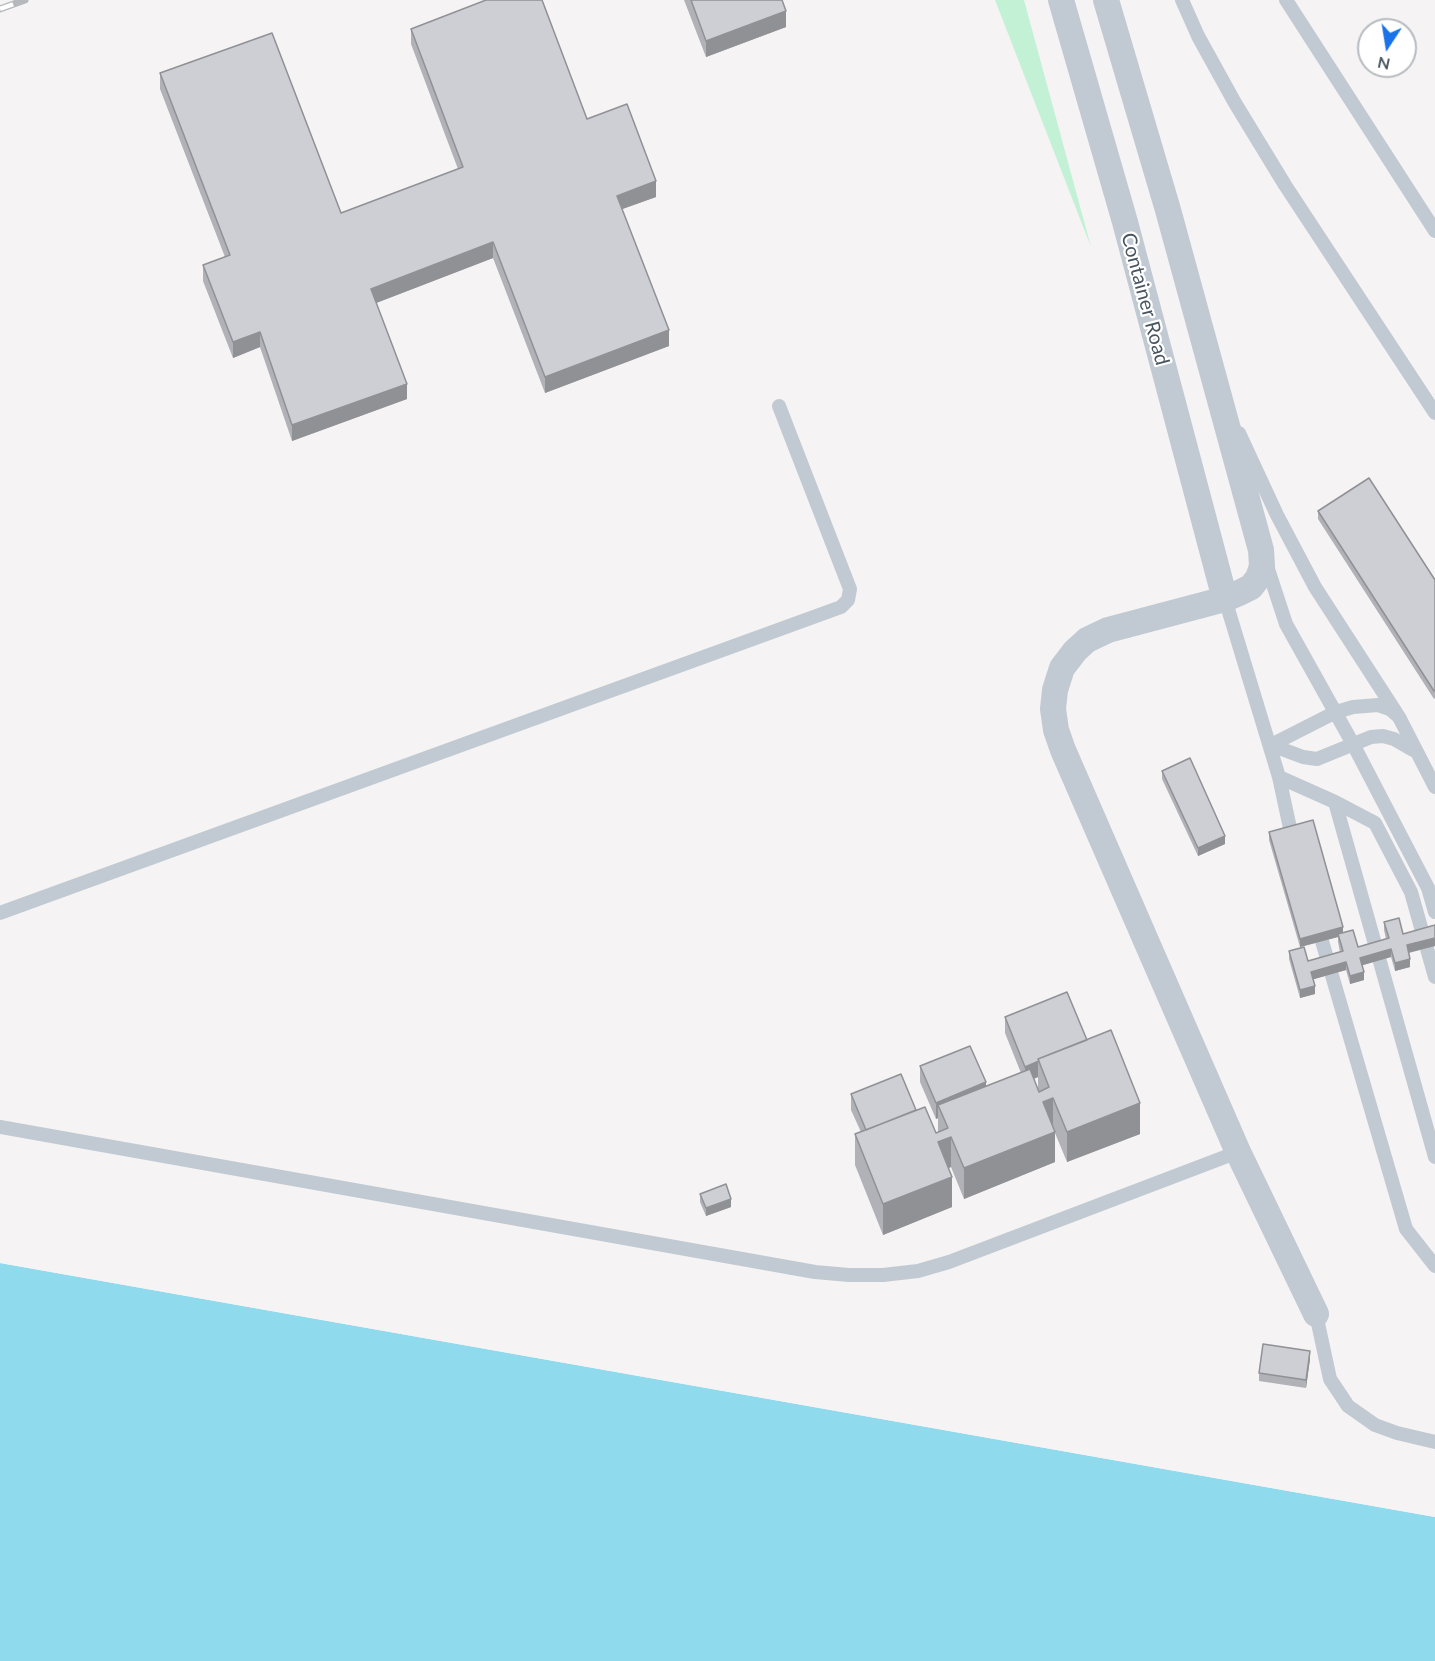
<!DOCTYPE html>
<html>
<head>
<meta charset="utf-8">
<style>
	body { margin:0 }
	#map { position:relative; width:1435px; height:1661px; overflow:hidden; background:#f5f3f3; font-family:Lato,sans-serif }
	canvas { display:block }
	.north { position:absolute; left:1357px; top:18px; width:60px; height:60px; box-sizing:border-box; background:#fff; border:2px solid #b7bbc0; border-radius:50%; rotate:192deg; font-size:16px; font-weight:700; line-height:24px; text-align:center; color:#4a5661 }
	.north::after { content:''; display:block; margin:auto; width:21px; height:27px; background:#1a73e8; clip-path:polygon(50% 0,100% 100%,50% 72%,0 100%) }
</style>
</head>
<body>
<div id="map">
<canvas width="1435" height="1661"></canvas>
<div class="north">N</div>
</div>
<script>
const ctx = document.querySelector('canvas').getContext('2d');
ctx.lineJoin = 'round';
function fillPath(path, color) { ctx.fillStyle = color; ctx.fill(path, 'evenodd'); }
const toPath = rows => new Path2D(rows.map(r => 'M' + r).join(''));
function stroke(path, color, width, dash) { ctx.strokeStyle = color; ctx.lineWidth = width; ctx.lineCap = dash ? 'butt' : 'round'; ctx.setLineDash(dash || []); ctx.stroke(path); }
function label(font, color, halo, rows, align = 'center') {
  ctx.font = font + ' Lato,sans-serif'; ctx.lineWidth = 4.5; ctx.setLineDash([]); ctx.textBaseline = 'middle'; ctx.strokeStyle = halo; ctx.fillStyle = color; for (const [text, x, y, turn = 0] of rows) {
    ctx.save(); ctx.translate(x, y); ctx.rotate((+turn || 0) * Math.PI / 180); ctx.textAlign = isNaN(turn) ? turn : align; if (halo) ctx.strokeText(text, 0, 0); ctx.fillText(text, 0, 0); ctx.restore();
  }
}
const green = toPath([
	[995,0,1024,0,1091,247]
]);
const water = toPath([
	[0,1263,1435,1517,1435,1661,0,1661]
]);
const pier = toPath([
	[1,1260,1435,1514,1435,1517,0,1263]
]);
const lane = toPath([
	[1182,0,1198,36,1235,103,1285,185,1435,413],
	[1286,0,1435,231],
	[1239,433,1277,515,1315,587,1399,717],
	[1266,563,1286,624,1353,744,1428,888,1435,912],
	[1225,599,1279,777,1293,842],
	[1271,745,1336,712,1353,707,1378,705,1390,709,1399,717,1435,787],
	[1271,745,1303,757,1317,759,1371,737,1383,736,1394,739,1413,750],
	[1279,777,1335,802,1435,1157],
	[1335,802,1375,823,1411,892,1435,977],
	[0,913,841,607,848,600,850,589,779,406],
	[1317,924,1406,1229,1435,1266],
	[0,1127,815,1272,849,1275,883,1275,918,1271,949,1262,1238,1152],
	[1316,1314,1330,1379,1348,1406,1375,1425,1397,1433,1435,1442]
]);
const street = toPath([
	[1061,0,1125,222,1225,599],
	[1106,0,1168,210,1261,550,1262,566,1258,578,1251,587,1239,593,1225,599,1108,630,1087,640,1075,651,1062,668,1055,690,1053,709,1056,730,1063,750,1238,1152,1316,1314]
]);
const rail = toPath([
	[0,9,25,0]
]);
const wall = toPath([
	[684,0,782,0,786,27,706,57],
	[411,29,587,119,656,197,622,209,669,346,545,393,493,258,376,303,407,399,292,441,260,347,233,358,203,281,203,265,225,257,160,89,160,73,341,213,458,169,411,44],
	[1318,511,1435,580,1435,698,1434,699,1318,519],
	[1162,771,1225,844,1198,856,1162,779],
	[1269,832,1343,932,1358,947,1386,939,1384,930,1384,922,1403,934,1435,925,1435,946,1409,953,1410,967,1395,971,1391,957,1362,965,1364,980,1350,984,1346,970,1314,979,1315,994,1300,998,1289,959,1289,951,1308,961,1340,952,1338,942,1338,937,1300,947,1269,840],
	[1005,1017,1087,1040,1140,1134,1067,1162,1055,1133,1055,1162,964,1199,951,1167,949,1168,952,1207,883,1235,855,1165,855,1134,861,1132,851,1110,851,1094,916,1110,936,1133,938,1132,938,1118,936,1119,920,1082,920,1066,986,1086,1021,1073,1005,1033],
	[1038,1077,1038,1089,1034,1079],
	[700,1194,731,1207,706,1216,700,1202],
	[1310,1359,1306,1388,1259,1381,1259,1373]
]);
const shadedWall = toPath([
	[786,11,786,27,706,57,706,41],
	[656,181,656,197,617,211,617,196],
	[493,242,493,258,371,305,371,289],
	[669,330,669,346,545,393,545,377],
	[260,332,260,347,233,358,233,342],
	[407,384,407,399,292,441,292,425],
	[1225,836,1225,844,1198,856,1198,848],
	[1343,927,1343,935,1338,934,1338,937,1300,947,1300,939],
	[1435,938,1435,946,1407,953,1407,945],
	[1391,949,1391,957,1360,966,1360,958],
	[1410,959,1410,967,1395,971,1395,963],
	[1346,962,1346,970,1311,980,1311,972],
	[1364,972,1364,980,1350,984,1350,976],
	[1315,986,1315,994,1300,998,1300,990],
	[1038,1061,1038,1077,1025,1082,1025,1067],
	[986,1082,986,1098,938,1105,938,1118,936,1119,936,1103],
	[1053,1098,1053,1129,1043,1102],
	[1140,1103,1140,1134,1067,1162,1067,1132],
	[1055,1132,1055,1162,964,1199,964,1168],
	[951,1137,951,1167,938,1172,938,1142],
	[952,1177,952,1207,883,1235,883,1204],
	[731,1199,731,1207,706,1216,706,1208],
	[1310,1351,1310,1359,1306,1388,1306,1380]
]);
const building = toPath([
	[486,0,542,0,587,119,627,104,656,181,617,196,669,330,545,377,493,242,371,289,407,384,292,425,260,332,233,342,203,265,230,255,160,73,272,33,341,213,463,167,411,29,486,0],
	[691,0,782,0,786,11,706,41,691,0],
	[1369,478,1435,580,1435,690,1434,691,1318,511,1369,478],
	[1190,758,1225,836,1198,848,1162,771,1190,758],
	[1313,820,1343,927,1300,939,1269,832,1313,820],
	[1399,918,1403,934,1435,925,1435,938,1407,945,1410,959,1395,963,1391,949,1360,958,1364,972,1350,976,1346,962,1311,972,1315,986,1300,990,1289,951,1304,947,1308,961,1343,951,1338,934,1353,930,1358,947,1389,938,1384,922,1399,918],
	[1067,992,1087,1040,1038,1059,1039,1061,1025,1067,1005,1017,1067,992],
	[1111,1030,1140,1103,1067,1132,1053,1098,1043,1102,1055,1132,964,1168,951,1137,938,1142,952,1177,883,1204,855,1134,925,1107,936,1133,948,1128,938,1105,1030,1069,1039,1092,1049,1087,1038,1059,1111,1030],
	[970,1046,986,1082,936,1103,920,1066,970,1046],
	[901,1074,916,1110,866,1130,851,1094,901,1074],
	[726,1184,731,1199,706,1208,700,1194,726,1184],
	[1263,1344,1310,1351,1306,1380,1259,1373,1263,1344]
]);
const streetNames = [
	["Container Road",1145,299,75]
];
fillPath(green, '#c3f1d5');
fillPath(water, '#90daee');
fillPath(pier, '#f5f3f3');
stroke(lane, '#c1cad2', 14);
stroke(street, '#c1cad2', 26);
stroke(rail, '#b5b8bd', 7);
stroke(rail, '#fff', 4.5, [14]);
fillPath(wall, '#b0b2b7');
fillPath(shadedWall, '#909195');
fillPath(building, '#cdcfd5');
stroke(building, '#909195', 1.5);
label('20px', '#4a5661', '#fff', streetNames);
</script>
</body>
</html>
